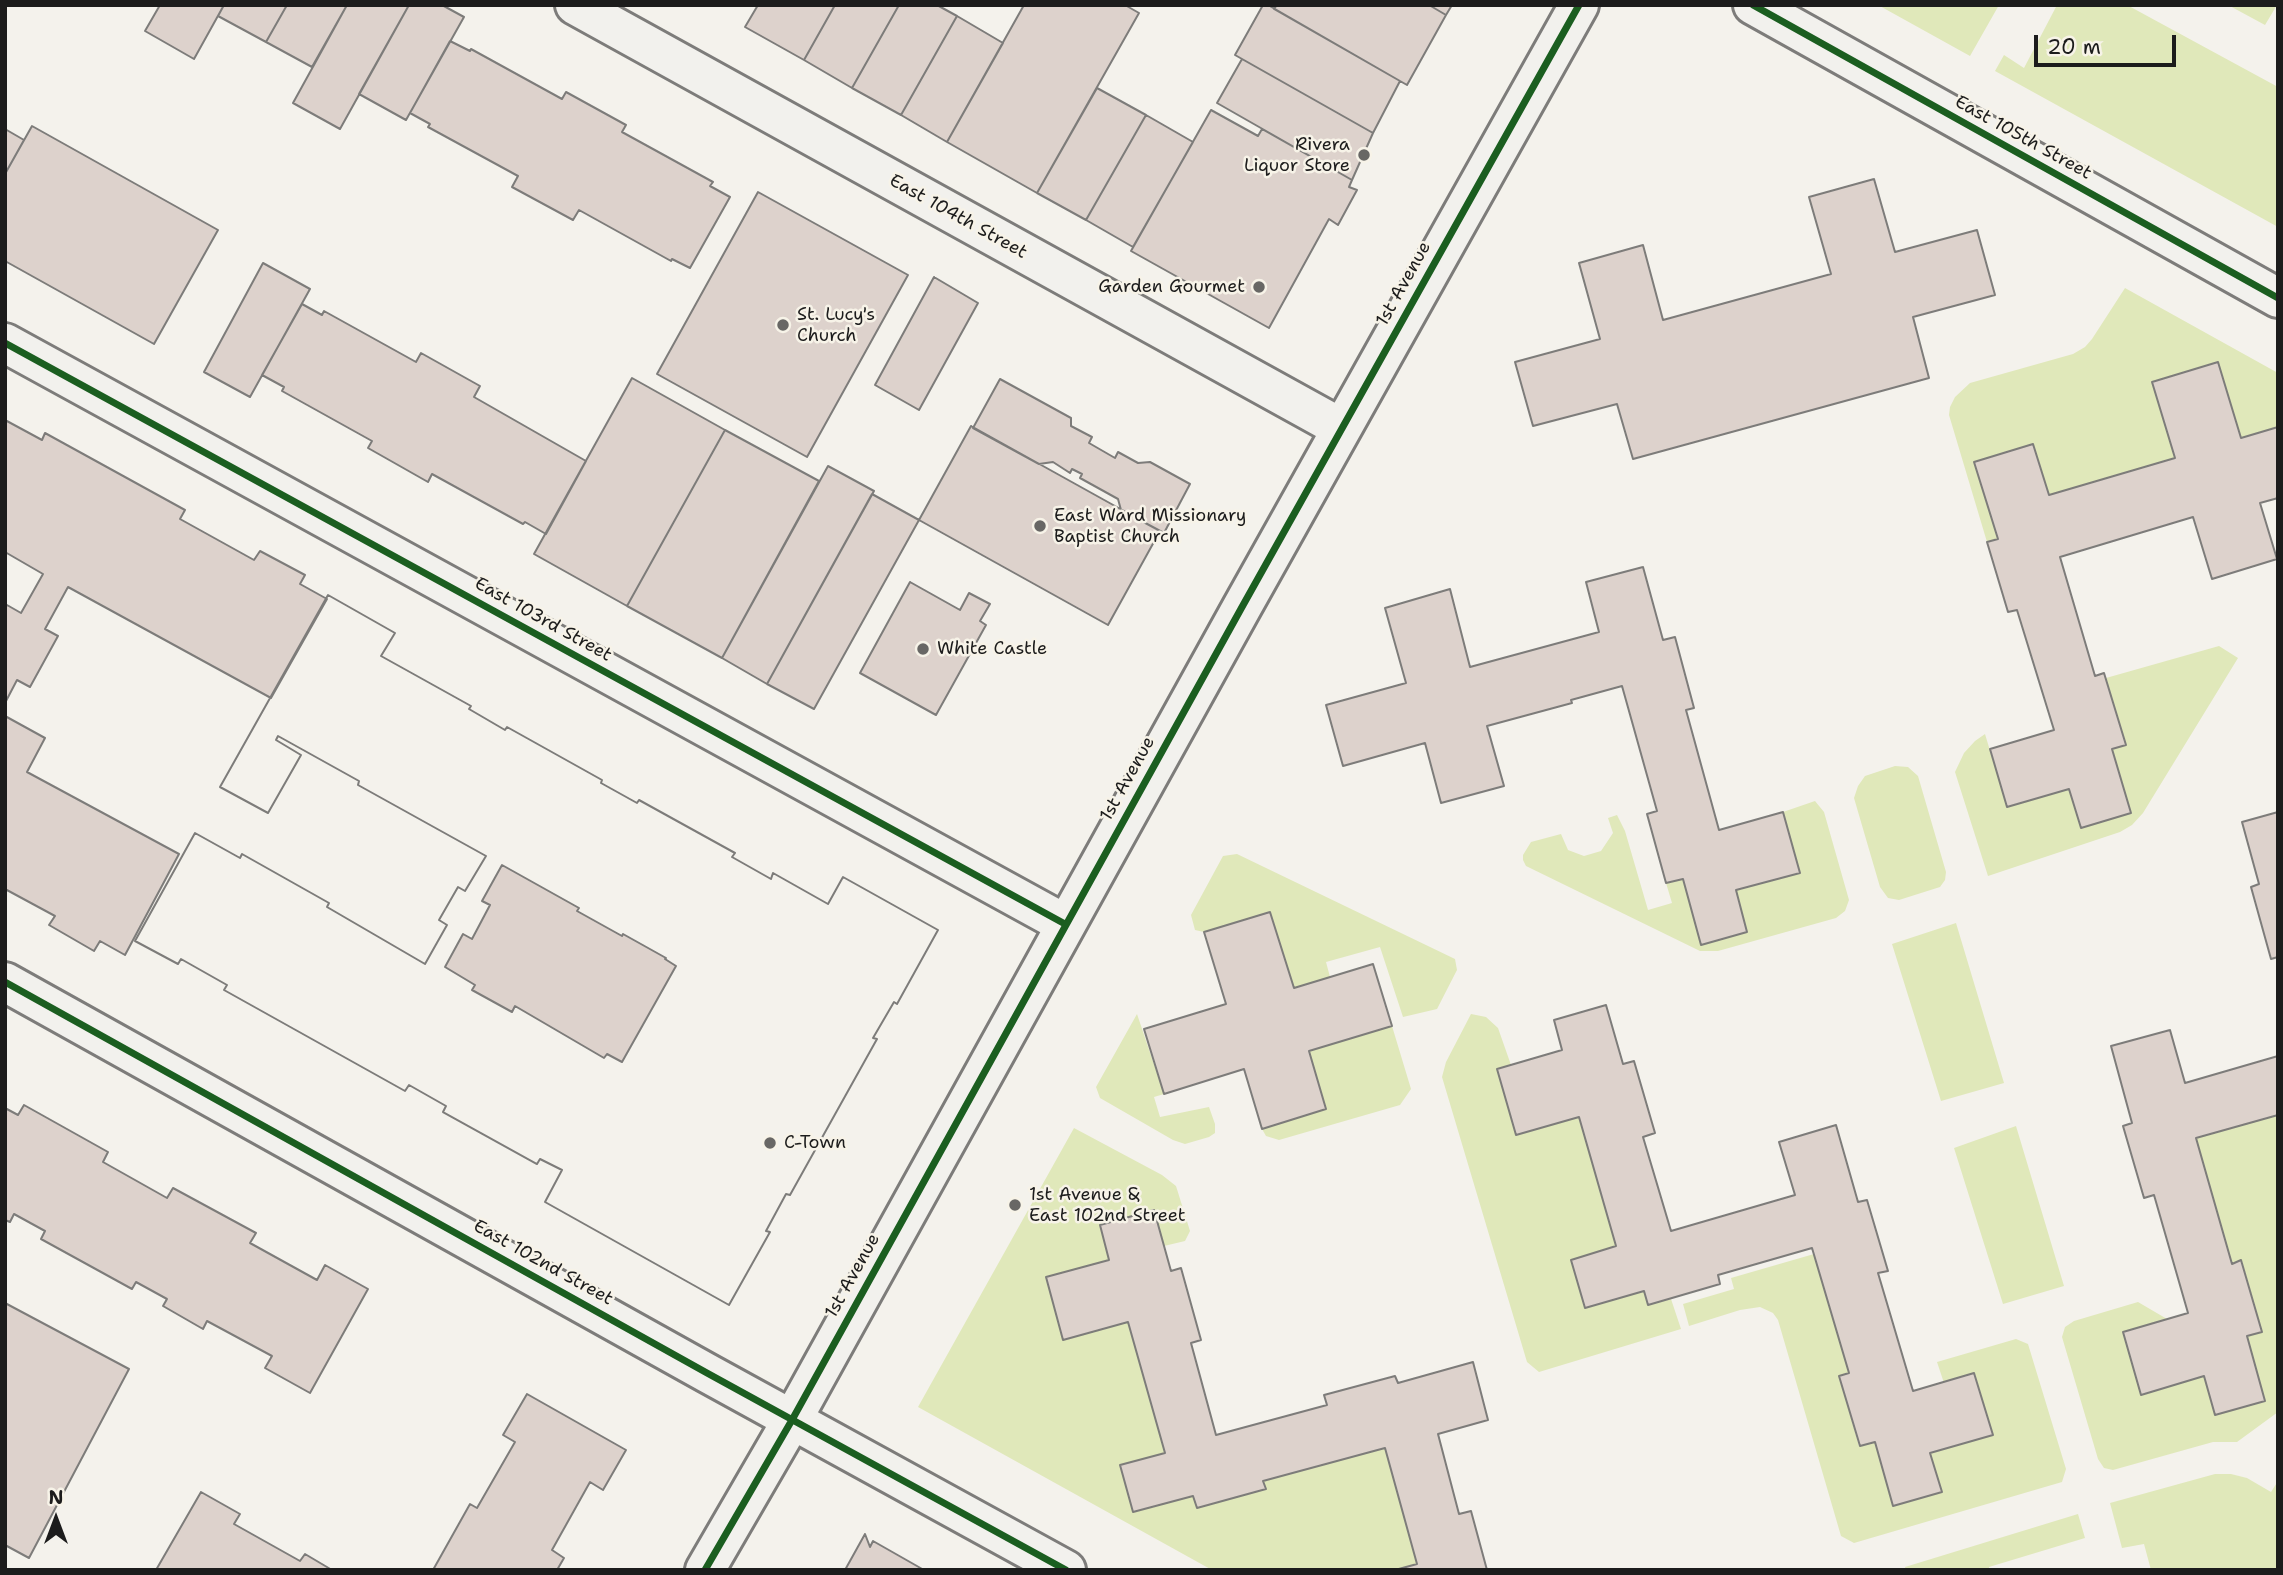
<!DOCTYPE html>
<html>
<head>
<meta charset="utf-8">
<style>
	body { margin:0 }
	#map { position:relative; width:2283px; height:1575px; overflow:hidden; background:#f4f2ec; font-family:"Shantell Sans",sans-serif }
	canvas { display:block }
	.frame { position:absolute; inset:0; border:7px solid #1c1c1c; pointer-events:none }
	.north { position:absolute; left:21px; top:1484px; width:70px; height:70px; -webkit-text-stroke:5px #f7f3e8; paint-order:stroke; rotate:0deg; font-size:19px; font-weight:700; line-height:28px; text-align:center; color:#1c1c1c }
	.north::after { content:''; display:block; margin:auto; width:24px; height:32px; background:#1c1c1c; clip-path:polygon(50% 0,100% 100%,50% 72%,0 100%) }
	.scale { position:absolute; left:2034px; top:35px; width:142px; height:32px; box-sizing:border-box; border:4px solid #1c1c1c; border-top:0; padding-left:9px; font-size:21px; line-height:24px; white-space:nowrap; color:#1c1c1c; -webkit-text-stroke:5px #f7f3e8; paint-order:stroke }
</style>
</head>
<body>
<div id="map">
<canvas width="2283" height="1575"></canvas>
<div class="frame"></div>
<div class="north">N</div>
<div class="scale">20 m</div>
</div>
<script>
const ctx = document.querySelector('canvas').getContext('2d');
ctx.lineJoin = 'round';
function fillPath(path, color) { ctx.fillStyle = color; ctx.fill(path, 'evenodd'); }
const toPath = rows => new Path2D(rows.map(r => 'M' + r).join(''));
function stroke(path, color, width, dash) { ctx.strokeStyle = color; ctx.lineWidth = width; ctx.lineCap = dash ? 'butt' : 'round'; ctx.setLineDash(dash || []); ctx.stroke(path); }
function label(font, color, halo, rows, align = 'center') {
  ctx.font = font + ' "Shantell Sans",sans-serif'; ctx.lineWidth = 5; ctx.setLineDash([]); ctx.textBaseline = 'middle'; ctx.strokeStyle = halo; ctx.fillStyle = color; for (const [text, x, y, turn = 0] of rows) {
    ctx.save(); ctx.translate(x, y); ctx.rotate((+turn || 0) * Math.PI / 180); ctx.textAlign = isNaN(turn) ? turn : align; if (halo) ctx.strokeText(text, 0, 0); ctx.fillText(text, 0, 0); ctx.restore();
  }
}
const green = toPath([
	[1878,5,1999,5,1970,56],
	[2057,5,2127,5,2278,87,2278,227,1995,71,2004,55,2024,68],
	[2228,5,2277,5,2265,25],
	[2125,288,2278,373,2278,427,2241,438,2218,362,2152,382,2175,458,2049,495,2033,445,1975,462,1998,539,1987,542,1949,415,1950,407,1955,397,1970,383,2073,354,2085,347,2092,339],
	[2219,646,2238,658,2143,813,2132,825,2120,832,1988,876,1955,772,1964,753,1975,741,1985,734,2007,807,2069,789,2081,828,2130,813,2112,749,2126,745,2106,678],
	[1895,766,1908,767,1918,776,1946,872,1945,880,1940,887,1899,900,1888,898,1880,887,1854,798,1858,786,1865,776],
	[1815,801,1824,812,1849,900,1845,911,1836,918,1718,951,1700,951,1526,866,1523,860,1523,855,1531,842,1561,834,1568,850,1584,856,1601,851,1613,833,1608,818,1617,815,1625,831,1648,910,1672,903,1666,883,1683,879,1701,944,1747,932,1736,890,1800,873,1783,812],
	[1237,854,1455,959,1457,970,1437,1009,1403,1017,1380,947,1326,962,1330,977,1294,988,1270,912,1204,932,1195,930,1191,915,1223,856],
	[1956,923,2004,1083,1941,1101,1892,944],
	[1137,1014,1164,1094,1154,1097,1160,1117,1209,1107,1215,1124,1215,1133,1209,1137,1185,1144,1173,1140,1100,1098,1096,1087],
	[1471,1014,1486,1017,1498,1028,1511,1065,1516,1135,1579,1117,1616,1246,1571,1260,1585,1308,1644,1291,1648,1305,1671,1299,1681,1329,1539,1372,1527,1362,1442,1077,1446,1062],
	[1392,1026,1411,1089,1400,1105,1279,1140,1266,1136,1262,1129,1326,1109,1309,1051],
	[2278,1115,2278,1412,2237,1442,2213,1442,2113,1470,2104,1468,2098,1459,2062,1337,2065,1327,2074,1321,2138,1302,2167,1319,2141,1394,2204,1376,2215,1415,2265,1401,2247,1336,2262,1331,2242,1261,2232,1264,2196,1138],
	[2016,1126,2064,1286,2003,1304,1954,1148],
	[1074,1128,1162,1175,1176,1186,1190,1231,1185,1241,1164,1246,1154,1210,1100,1225,1109,1260,1046,1277,1063,1339,1128,1322,1165,1453,1120,1465,1133,1512,1193,1496,1197,1508,1265,1489,1263,1481,1385,1448,1417,1564,1395,1570,1212,1570,918,1407],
	[1814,1254,1849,1373,1839,1376,1859,1446,1875,1442,1942,1492,1930,1453,1993,1435,1975,1374,1944,1383,1937,1362,2016,1339,2028,1344,2066,1469,2062,1482,1854,1543,1841,1536,1778,1320,1773,1313,1760,1307,1740,1310,1689,1326,1683,1304,1734,1289,1731,1278],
	[2215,1474,2231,1474,2247,1478,2271,1492,2278,1481,2278,1570,2151,1570,2144,1544,2122,1548,2110,1503],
	[2078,1514,2085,1538,1989,1567,1989,1570,1906,1570,1905,1567]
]);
const building = toPath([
	[160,5,224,5,194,59,145,31,160,5],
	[224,5,287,5,266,42,218,16,224,5],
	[287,5,347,5,312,67,266,42,287,5],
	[347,5,409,5,340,129,293,103,347,5],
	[409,5,442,5,464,17,406,120,359,94,409,5],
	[758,5,835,5,804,60,745,27,758,5],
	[835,5,899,5,852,88,804,60,835,5],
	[899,5,937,5,957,16,901,115,852,88,899,5],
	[1024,5,1125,5,1139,13,1037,193,947,142,1024,5],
	[1263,5,1268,5,1400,81,1373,133,1235,55,1263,5],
	[1277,5,1429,5,1446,15,1407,85,1274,9,1277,5],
	[1429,5,1452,5,1446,15,1429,5],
	[957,16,1003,43,947,142,901,115,957,16],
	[450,41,470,51,471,49,562,99,566,92,626,125,622,132,713,182,710,186,730,197,690,268,672,259,671,261,579,210,573,220,512,187,518,176,428,127,430,124,410,113,450,41],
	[1242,59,1373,133,1352,180,1217,103,1242,59],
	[1097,88,1146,115,1086,220,1037,193,1097,88],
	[1211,110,1258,136,1262,129,1352,180,1349,187,1357,190,1338,225,1329,219,1269,328,1131,251,1211,110],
	[1146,115,1193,142,1133,247,1086,220,1146,115],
	[32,126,218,230,154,344,5,261,5,174,32,126],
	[5,129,24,140,5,174,5,129],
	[1874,179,1895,252,1977,230,1995,295,1913,317,1929,378,1633,459,1617,404,1533,426,1515,362,1600,339,1579,263,1643,245,1663,320,1831,274,1809,197,1874,179],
	[758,192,908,275,807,457,657,374,758,192],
	[263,263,310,289,250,397,204,372,263,263],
	[934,277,978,303,919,410,875,385,934,277],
	[302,304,322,315,324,311,416,362,421,353,480,386,474,397,586,461,546,534,525,522,523,524,432,474,428,482,368,448,372,441,282,391,284,387,262,375,302,304],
	[2218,362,2241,438,2278,427,2278,498,2260,503,2277,559,2212,579,2193,517,2060,557,2095,676,2104,673,2126,745,2112,749,2131,813,2081,828,2069,789,2007,807,1990,749,2054,730,2017,610,2008,612,1987,542,1998,539,1974,462,2033,444,2049,495,2175,458,2152,382,2218,362],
	[632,378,725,430,627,606,534,554,632,378],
	[1000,379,1071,418,1071,426,1092,437,1089,443,1115,458,1118,452,1138,463,1150,462,1190,484,1164,533,1121,510,1118,499,1080,478,1082,474,1072,469,1070,473,1053,462,1039,464,973,428,1000,379],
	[5,420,42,440,45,433,185,510,180,519,254,560,260,551,305,575,300,584,327,599,271,698,68,587,45,629,58,636,30,687,17,680,5,703,5,608,7,605,21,613,43,574,5,552,5,420],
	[971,426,1160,531,1108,625,919,520,971,426],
	[725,430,819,481,722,658,627,606,725,430],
	[828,466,874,491,767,684,722,658,828,466],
	[872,494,919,520,814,709,767,684,872,494],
	[1643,567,1663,640,1675,637,1694,708,1686,710,1719,830,1783,812,1800,873,1736,890,1747,932,1701,945,1683,879,1666,883,1647,814,1657,811,1622,686,1571,700,1572,703,1487,726,1504,786,1441,803,1425,743,1343,766,1326,705,1406,683,1385,608,1450,589,1470,667,1599,632,1586,582,1643,567],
	[910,582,960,610,969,593,990,604,980,621,986,625,936,715,860,673,910,582],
	[328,595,395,633,381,656,471,706,469,709,505,730,507,727,602,780,601,783,637,803,639,800,735,853,732,857,771,879,773,873,828,904,843,877,938,930,897,1004,894,1002,873,1038,877,1039,790,1195,786,1194,766,1231,770,1232,729,1305,545,1202,562,1170,540,1159,537,1164,443,1112,446,1106,409,1085,405,1091,224,990,227,985,181,959,178,964,135,941,195,833,240,858,242,854,329,903,327,907,425,964,447,925,439,920,458,887,465,891,486,856,358,785,359,781,278,736,276,740,301,755,268,813,220,787,328,595],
	[502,865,579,908,577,911,622,936,623,934,666,958,665,959,676,966,622,1062,607,1054,604,1058,515,1006,512,1012,472,990,475,985,445,967,463,934,472,939,490,905,482,901,502,865],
	[328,595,395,633,381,656,471,706,469,709,505,730,507,727,602,780,601,783,637,803,639,800,735,853,732,857,771,879,773,873,828,904,843,877,938,930,897,1004,894,1002,873,1038,877,1039,790,1195,786,1194,766,1231,770,1232,729,1305,545,1202,562,1170,540,1159,537,1164,443,1112,446,1106,409,1085,405,1091,224,990,227,985,181,959,178,964,135,941,195,833,240,858,242,854,329,903,327,907,425,964,447,925,439,920,458,887,465,891,486,856,358,785,359,781,278,736,276,740,301,755,268,813,220,787,328,595],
	[5,716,45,738,27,772,179,854,125,955,100,941,94,951,49,925,55,916,5,889,5,716],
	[2278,812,2278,957,2271,959,2251,887,2259,884,2242,822,2278,812],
	[1270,912,1294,988,1373,964,1392,1026,1309,1051,1326,1109,1262,1129,1244,1069,1164,1094,1144,1029,1226,1004,1204,932,1270,912],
	[1606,1005,1623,1064,1634,1061,1655,1133,1643,1137,1671,1231,1795,1195,1779,1142,1836,1125,1858,1202,1867,1200,1888,1271,1878,1273,1913,1391,1974,1373,1993,1435,1930,1453,1942,1492,1893,1506,1875,1442,1860,1446,1839,1376,1849,1373,1812,1248,1718,1275,1720,1284,1648,1305,1644,1291,1585,1308,1571,1260,1616,1246,1579,1117,1516,1135,1497,1069,1562,1050,1554,1020,1606,1005],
	[2170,1030,2185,1083,2278,1056,2278,1115,2196,1138,2232,1264,2241,1260,2262,1332,2247,1336,2265,1401,2215,1415,2204,1376,2141,1395,2123,1332,2188,1313,2154,1195,2144,1198,2123,1126,2132,1123,2111,1046,2170,1030],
	[24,1105,108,1152,103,1162,167,1198,173,1188,256,1233,250,1243,317,1280,325,1265,368,1289,310,1393,265,1368,272,1356,207,1321,203,1329,163,1306,167,1299,136,1282,132,1289,41,1239,45,1231,14,1214,10,1222,5,1220,5,1108,18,1115,24,1105],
	[1154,1210,1171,1271,1181,1268,1201,1340,1191,1343,1216,1435,1327,1405,1324,1395,1395,1376,1398,1383,1473,1362,1488,1420,1438,1434,1459,1514,1471,1511,1487,1570,1395,1570,1417,1564,1385,1448,1263,1481,1266,1489,1197,1508,1193,1496,1133,1512,1120,1465,1165,1453,1128,1322,1063,1340,1046,1277,1109,1260,1100,1225,1154,1210],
	[5,1303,129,1369,29,1558,5,1545,5,1303],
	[527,1394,626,1450,603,1490,590,1482,552,1550,564,1558,557,1570,433,1570,470,1504,477,1508,515,1442,503,1435,527,1394],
	[201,1492,240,1514,234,1524,300,1561,305,1554,332,1570,156,1570,201,1492],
	[865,1534,870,1547,873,1541,924,1570,845,1570,865,1534]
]);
const minor = toPath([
	[575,5,1341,428],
	[1753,5,2278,298],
	[5,343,1065,924],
	[5,982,707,1373,1066,1570]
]);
const primary = toPath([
	[705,1570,792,1420,1242,607,1579,5]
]);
const cycleway = toPath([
	[1753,5,2278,298],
	[5,343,1065,924],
	[5,982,707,1373,1066,1570],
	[705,1570,792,1420,1242,607,1579,5]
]);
const markers = [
	[1364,155,7,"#686765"],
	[1259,287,7,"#686765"],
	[783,325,7,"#686765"],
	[1040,526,7,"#686765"],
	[923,649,7,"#686765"],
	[770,1143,7,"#686765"],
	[1015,1205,7,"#686765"]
];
const streetNames = [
	["East 105th Street",2023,138,29],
	["East 104th Street",958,217,29],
	["1st Avenue",1404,284,-61],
	["East 103rd Street",543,620,29],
	["1st Avenue",1128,779,-61],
	["East 102nd Street",543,1263,29],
	["1st Avenue",853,1276,-61]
];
const poiNames = [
	["Rivera",1350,145,"right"],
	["Liquor Store",1350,166,"right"],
	["Garden Gourmet",1245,287,"right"],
	["St. Lucy's",797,315],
	["Church",797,336],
	["East Ward Missionary",1054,516],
	["Baptist Church",1054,537],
	["White Castle",937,649],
	["C-Town",784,1143],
	["1st Avenue &",1029,1195],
	["East 102nd Street",1029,1216]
];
fillPath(green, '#e0e8ba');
fillPath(building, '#ddd2cc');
stroke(building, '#7d7c7a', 2);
stroke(minor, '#7d7c7a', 44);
stroke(primary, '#7d7c7a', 44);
stroke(minor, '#f2f1ed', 38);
stroke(primary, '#f2f1ed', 38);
stroke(cycleway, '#1b5e20', 7);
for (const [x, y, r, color] of markers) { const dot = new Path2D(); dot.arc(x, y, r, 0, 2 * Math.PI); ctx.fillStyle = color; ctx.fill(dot); stroke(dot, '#f7f3e8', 2.5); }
label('18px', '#1c1c1c', '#f7f3e8', streetNames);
label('18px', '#1c1c1c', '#f7f3e8', poiNames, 'left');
</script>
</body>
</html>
